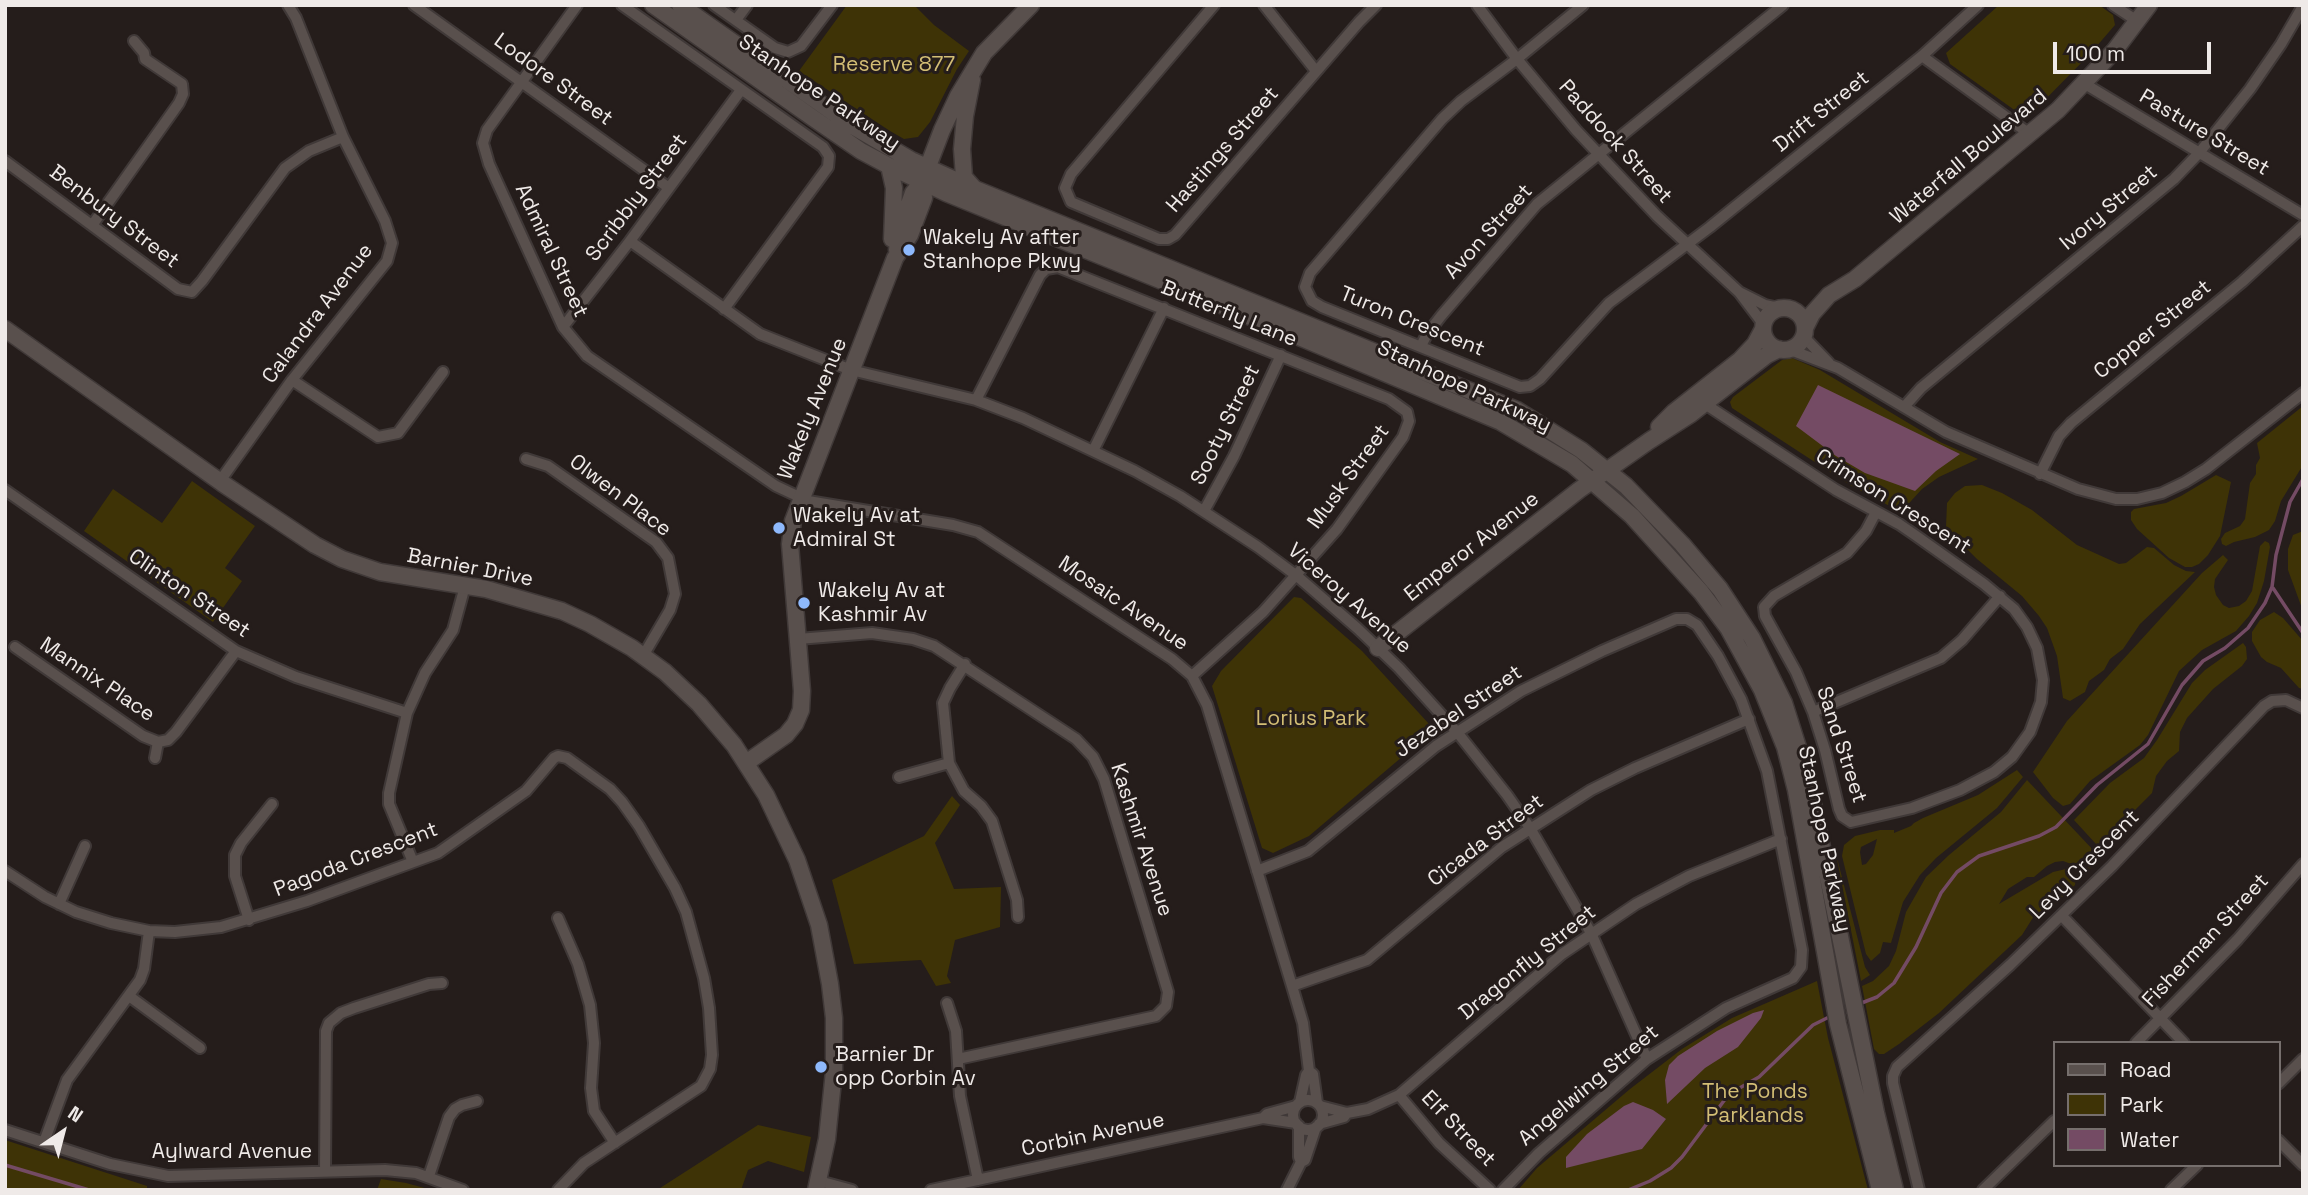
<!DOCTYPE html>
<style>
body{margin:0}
#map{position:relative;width:2308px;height:1195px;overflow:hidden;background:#251d1b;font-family:"Space Grotesk",sans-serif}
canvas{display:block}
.frame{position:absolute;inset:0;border:7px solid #efeae8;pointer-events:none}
.legend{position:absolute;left:2053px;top:1041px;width:228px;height:126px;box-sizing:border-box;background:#251d1b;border:2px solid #766f6d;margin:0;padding:9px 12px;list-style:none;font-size:21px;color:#efeae8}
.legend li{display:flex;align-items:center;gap:14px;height:35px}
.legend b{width:35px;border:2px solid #766f6d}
.north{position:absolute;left:28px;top:1097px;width:70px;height:70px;-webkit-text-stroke:5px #251d1b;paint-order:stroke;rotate:35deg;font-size:19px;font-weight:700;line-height:28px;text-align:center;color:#efeae8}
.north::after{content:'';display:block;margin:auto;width:24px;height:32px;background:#efeae8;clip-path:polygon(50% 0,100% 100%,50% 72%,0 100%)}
.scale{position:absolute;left:2053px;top:42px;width:158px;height:32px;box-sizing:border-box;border:4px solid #efeae8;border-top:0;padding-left:9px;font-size:21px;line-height:24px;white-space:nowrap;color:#efeae8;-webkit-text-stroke:5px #251d1b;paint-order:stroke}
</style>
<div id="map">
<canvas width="2308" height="1195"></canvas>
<div class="frame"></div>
<ul class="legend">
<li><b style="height:9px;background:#59504d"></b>Road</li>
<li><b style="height:19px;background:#3e3306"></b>Park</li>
<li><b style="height:19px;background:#744b64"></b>Water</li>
</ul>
<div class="north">N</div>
<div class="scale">100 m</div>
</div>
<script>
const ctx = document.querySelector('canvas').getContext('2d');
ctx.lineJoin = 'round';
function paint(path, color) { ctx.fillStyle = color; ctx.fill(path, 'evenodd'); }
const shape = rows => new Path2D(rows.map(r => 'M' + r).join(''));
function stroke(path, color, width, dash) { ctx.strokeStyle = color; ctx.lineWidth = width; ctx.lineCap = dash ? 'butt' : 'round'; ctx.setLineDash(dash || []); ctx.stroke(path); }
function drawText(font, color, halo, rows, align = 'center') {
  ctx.font = font + ' "Space Grotesk",sans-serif'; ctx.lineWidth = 6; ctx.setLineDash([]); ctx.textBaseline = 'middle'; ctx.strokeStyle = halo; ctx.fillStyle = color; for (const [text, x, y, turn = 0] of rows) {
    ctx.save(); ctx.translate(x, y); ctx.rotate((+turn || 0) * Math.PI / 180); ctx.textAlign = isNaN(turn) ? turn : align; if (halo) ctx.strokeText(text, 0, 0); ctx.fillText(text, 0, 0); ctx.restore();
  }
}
const green = shape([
 [847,5,914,5,934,25,969,51,957,69,930,122,918,137,904,139,890,131,799,71],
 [1999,5,2099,5,2113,15,2115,25,2089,55,2032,113,2020,114,1950,64,1946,53],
 [1792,358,1820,370,1940,442,1978,459,1939,477,1922,489,1901,512,1850,485,1732,408,1730,402,1733,397,1782,360],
 [2303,406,2303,465,2281,501,2275,521,2269,530,2255,537,2234,542,2226,546,2222,544,2221,539,2225,533,2240,526,2245,519,2250,483,2256,474,2256,465,2260,458,2257,443],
 [2216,475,2231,482,2220,536,2208,555,2199,564,2192,567,2185,567,2169,558,2137,529,2131,520,2131,512,2134,509,2166,503,2181,496],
 [192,481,255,526,225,568,242,581,213,622,84,531,113,489,162,523],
 [1982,485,2002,493,2032,510,2077,545,2119,564,2126,563,2147,547,2154,548,2174,565,2186,571,2195,572,2140,624,2123,649,2110,659,2104,670,2089,681,2085,692,2070,701,2063,698,2057,656,2047,628,2039,616,2022,596,1977,559,1962,544,1950,537,1946,527,1947,503,1955,493,1965,486],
 [2303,531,2303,611,2288,570,2288,549,2293,535],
 [2265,541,2269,543,2270,547,2264,581,2257,603,2249,616,2236,631,2202,650,2179,671,2148,735,2140,745,2090,781,2070,804,2063,806,2053,798,2033,772,2067,721,2202,573,2223,555,2228,560,2215,579,2214,587,2216,595,2223,605,2229,608,2239,606,2246,601,2252,591,2260,546],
 [1294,597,1301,598,1362,651,1430,725,1429,734,1309,836,1273,853,1262,848,1212,686,1221,671],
 [2274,612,2283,618,2303,641,2303,689,2299,688,2281,668,2267,662,2261,657,2252,641,2252,632,2260,620],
 [2243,643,2246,647,2247,659,2242,666,2213,689,2187,718,2180,732,2179,751,2167,761,2156,776,2152,793,2125,820,2105,844,2100,846,2096,844,2074,820,2110,783,2144,758,2157,740,2192,683,2205,670],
 [2017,770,2023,777,1997,808,1936,858,1920,875,1903,902,1891,943,1883,942,1880,953,1871,961,1866,954,1842,856,1844,845,1855,836,1880,830,1894,830,1894,833,1911,826,1914,823,1923,818,1978,795],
 [1877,839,1873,855,1866,864,1862,865,1860,852,1861,847],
 [2027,780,2096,853,2098,862,2092,868,2085,869,2063,861,2055,862,2047,866,2034,877,2027,877,2008,889,1999,904,2053,872,2066,869,2076,876,2075,885,2042,916,2034,916,2022,935,1939,1013,1899,1044,1884,1054,1879,1054,1874,1049,1862,986,1873,981,1889,966,1896,951,1906,912,1926,877,1949,855,2001,812],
 [952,796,960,805,935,843,954,889,1001,887,1000,927,955,940,947,976,951,983,936,986,921,960,854,964,832,880,924,836],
 [1836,854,1865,967,1870,975,1861,981],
 [1817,981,1828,1038,1868,1190,1518,1190,1537,1168,1630,1089,1682,1049,1732,1018],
 [758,1125,811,1137,804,1172,768,1161,748,1170,741,1190,657,1190],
 [5,1140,147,1186,147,1190,5,1190],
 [381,1179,406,1183,432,1190,377,1190]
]);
const water = shape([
 [1818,385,1960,454,1936,471,1915,491,1865,473,1836,456,1796,426],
 [1764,1010,1761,1018,1738,1047,1705,1068,1667,1104,1665,1080,1669,1065,1678,1056,1717,1031,1753,1013],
 [1633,1102,1653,1110,1666,1119,1642,1149,1566,1168,1566,1157,1587,1134,1624,1106]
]);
const stream = shape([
 [2273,588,2303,633],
 [1859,1004,1877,997,1894,983,1916,947,1941,893,1957,872,1979,856,2039,836,2056,827,2097,785,2148,744,2182,685,2203,661,2225,648,2248,628,2265,603,2272,587,2276,555,2290,502,2303,479],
 [5,1165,89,1190],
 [1628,1190,1650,1181,1671,1168,1682,1157,1729,1094,1759,1077,1813,1025,1833,1015]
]);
const street = shape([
 [414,5,669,188],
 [577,5,487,130,483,143,489,164,563,327,587,356,776,486,808,501,953,525,978,532,1172,659,1192,676,1207,705,1292,986,1303,1023,1309,1071,1313,1074,1317,1103],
 [622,5,823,147,829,156,828,167,724,309],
 [714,5,775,48,788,52,801,46,832,5],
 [1214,5,1071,174,1065,188,1071,202,1159,239,1168,239,1175,235,1359,22,1376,5],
 [1264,5,1316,71],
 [1477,5,1517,59,1576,130,1657,216,1739,292,1764,325],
 [1583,5,1517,59,1461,101,1442,119,1310,273,1305,287,1312,301,1322,307,1520,387,1530,386,1540,379,1609,303,1710,227,1922,56,1978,5],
 [2113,5,2137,21],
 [736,20,747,5],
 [1922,56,2031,135],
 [2085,84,2303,215],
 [5,161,178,289,192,292,202,281,285,168,309,151,343,137],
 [93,224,179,103,183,94,182,84,145,59,144,53,134,41],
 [630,241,760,334,851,370,976,400,1023,418,1135,471,1180,496,1258,547,1297,576,1357,628,1399,668,1457,732,1507,795,1530,828,1591,933,1647,1059],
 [1739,292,1765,305,1779,308],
 [563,327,630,241,741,90],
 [1804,337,1829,363],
 [1421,346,1427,334,1441,316,1537,204,1783,5],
 [1788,349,1838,368,1946,432,2078,489,2116,499,2137,499,2162,493,2185,482,2206,469,2303,393],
 [292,380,378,437,398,433,443,372],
 [976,400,1040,275,1046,269,1058,267,1389,399,1407,412,1409,421,1403,437,1337,529,1263,612,1192,676],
 [1705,404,1836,490,1899,524,1915,535,1984,584,2014,609,2027,627,2037,648,2043,680,2041,702,2030,732,2012,757,1994,772,1960,790,1912,808,1851,822,1842,816,1839,809,1825,750,1813,712,1796,672,1765,616,1764,607,1774,596,1847,553,1866,531,1876,512],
 [1904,407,1921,388,2174,179,2199,153,2250,89,2281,44,2303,6],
 [1093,451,1164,308],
 [526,459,548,466,656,542,668,558,675,594,670,610,643,656],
 [2040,474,2059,436,2071,423,2242,282,2303,226],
 [220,481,292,380,387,261,392,243,385,221,343,137,296,18,288,5],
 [5,490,236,651,296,677,407,713],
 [1204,511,1234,456,1281,355],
 [798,639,872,633,913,639,934,646,1076,739,1093,757,1104,779,1168,992,1166,1006,1156,1016,958,1059],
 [15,647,143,736,158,742,168,740,176,732,236,651],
 [965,664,950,688,943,703,949,763,964,791,981,806,992,821,1017,900,1018,917],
 [1813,712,1941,658,1962,640,2000,596],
 [155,758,158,742],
 [899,777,949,763],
 [413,862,389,804,389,793,407,713,425,673,453,630,465,586],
 [5,871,45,897,76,912,111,923,149,931,175,932,221,927,307,901,438,853,526,791,554,758,558,756,567,758,610,789,622,802,639,826,675,888,686,912,704,978,709,1008,712,1055,710,1069,701,1086,584,1163,558,1190],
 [1257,871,1308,851,1436,746,1521,691,1602,651,1676,619,1687,619,1697,625,1718,656,1741,699,1767,771,1802,950,1801,967,1793,978,1726,1008,1647,1059,1539,1153,1503,1190],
 [59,904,85,846],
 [2062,916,2184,1043],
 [558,918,578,964,590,1005,594,1043,591,1088,594,1111,615,1143],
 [249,920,235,876,235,855,241,843,272,804],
 [1292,986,1367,960,1502,847,1591,790,1635,768,1749,719],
 [129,996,200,1048],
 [947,1003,956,1031,960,1096,978,1180],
 [2136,1043,2238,939,2303,864],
 [2278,1084,2303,1059],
 [1399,1095,1439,1143,1490,1190],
 '1293 1115a15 15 0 1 1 30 0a15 15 0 1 1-30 0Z',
 [1300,1102,1306,1075,1309,1071],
 [1320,1106,1347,1113],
 [1263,1118,1296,1123],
 [1319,1124,1344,1117,1347,1113,1368,1109,1399,1095,1562,954,1636,904,1689,876,1781,839],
 [1299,1126,1299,1157,1301,1162],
 [5,1130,110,1164,168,1176,385,1170,416,1173,463,1190],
 [2278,1140,2303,1165],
 [44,1142,67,1080,140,980,144,969,149,931],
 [325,1171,326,1031,329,1023,341,1013,354,1008,429,984,442,983],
 [429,1176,449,1117,455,1109,462,1105,477,1101],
 [819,1181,852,1190],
 [931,1190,1263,1118,1267,1114,1296,1106],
 [1287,1190,1301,1162,1305,1160,1316,1127],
 [1919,1190,1893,1083,1893,1076,1897,1067,2010,965,2112,866,2264,706,2272,701,2286,700,2303,708],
 [1983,1190,2054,1121],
 [2171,1190,2197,1165]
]);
const secondary = shape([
 [653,5,813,118,861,151,889,166,946,193,1273,326,1501,422,1572,464,1632,516,1701,592,1728,628,1762,690,1785,747,1796,790,1838,1024,1880,1190],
 [680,5,851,125,911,160,975,189,1517,410,1581,450,1626,486,1682,544,1720,589,1752,638,1784,703,1808,779,1876,1113,1895,1190],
 [972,80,965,116,962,149,964,177,973,187],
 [889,166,894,188,892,239],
 [897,250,900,229,913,193,922,182,942,130,958,96,984,53,1031,5],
 '1763 329a21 21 0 1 1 42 0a21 21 0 1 1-42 0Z',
 [1805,328,1812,314,1829,295,1855,279,2058,110,2115,50,2149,5],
 [5,329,222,483,315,545,342,559,380,572,486,589,562,611,590,624,632,648,665,672,699,704,734,745,766,795,797,860,819,925,830,984,834,1018,834,1071,827,1139,816,1190],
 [1659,427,1674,412,1740,360,1755,344,1763,329],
 [1378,648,1579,490,1649,441,1691,414,1767,355,1779,349],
 [746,763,786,735,795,724,801,710,802,691,790,544,793,521,895,258,910,235,924,198,922,182]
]);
const markers = [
 [909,250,7,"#8eb9fc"],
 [779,528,7,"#8eb9fc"],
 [804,603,7,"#8eb9fc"],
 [821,1067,7,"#8eb9fc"]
];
const parkNames = [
 ["Reserve 877",894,65],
 ["Lorius Park",1311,719],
 ["The Ponds",1755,1092],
 ["Parklands",1755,1116]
];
const streetNames = [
 ["Lodore Street",553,80,36],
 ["Stanhope Parkway",819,93,34],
 ["Drift Street",1822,112,-39],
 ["Pasture Street",2204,133,31],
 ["Paddock Street",1615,142,48],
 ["Hastings Street",1223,150,-49],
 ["Waterfall Boulevard",1969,157,-40],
 ["Scribbly Street",637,198,-53],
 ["Ivory Street",2109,208,-40],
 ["Benbury Street",114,217,37],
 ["Avon Street",1489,232,-48],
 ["Admiral Street",551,251,65],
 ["Calandra Avenue",318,314,-53],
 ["Butterfly Lane",1229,314,22],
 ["Turon Crescent",1412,322,22],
 ["Copper Street",2153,330,-39],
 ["Stanhope Parkway",1464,387,25],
 ["Wakely Avenue",813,409,-68],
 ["Sooty Street",1226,425,-64],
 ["Musk Street",1349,477,-54],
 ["Olwen Place",620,496,37],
 ["Crimson Crescent",1893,502,32],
 ["Emperor Avenue",1472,547,-38],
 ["Barnier Drive",470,568,11],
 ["Clinton Street",189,594,34],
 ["Viceroy Avenue",1349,599,41],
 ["Mosaic Avenue",1123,604,34],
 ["Mannix Place",97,680,34],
 ["Jezebel Street",1459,712,-34],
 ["Sand Street",1841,745,72],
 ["Stanhope Parkway",1824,839,78],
 ["Kashmir Avenue",1141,840,72],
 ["Cicada Street",1486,841,-37],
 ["Pagoda Crescent",356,860,-21],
 ["Levy Crescent",2085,865,-45],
 ["Fisherman Street",2206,941,-47],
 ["Dragonfly Street",1528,963,-39],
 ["Angelwing Street",1589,1086,-40],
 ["Elf Street",1458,1129,46],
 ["Corbin Avenue",1093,1135,-12],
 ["Aylward Avenue",232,1152]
];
const poiNames = [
 ["Wakely Av after",923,238],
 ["Stanhope Pkwy",923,262],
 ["Wakely Av at",793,516],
 ["Admiral St",793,540],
 ["Wakely Av at",818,591],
 ["Kashmir Av",818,615],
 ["Barnier Dr",835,1055],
 ["opp Corbin Av",835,1079]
];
paint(green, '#3e3306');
paint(water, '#744b64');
stroke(stream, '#744b64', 3.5);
stroke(street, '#403938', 14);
stroke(secondary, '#403938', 19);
stroke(street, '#59504d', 10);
stroke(secondary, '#59504d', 16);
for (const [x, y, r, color] of markers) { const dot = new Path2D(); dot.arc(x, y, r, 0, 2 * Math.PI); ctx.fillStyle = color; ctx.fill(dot); stroke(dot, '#251d1b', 2.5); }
drawText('21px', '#d3be75', '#251d1b', parkNames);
drawText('21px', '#efeae8', '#251d1b', streetNames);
drawText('21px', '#efeae8', '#251d1b', poiNames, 'left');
</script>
